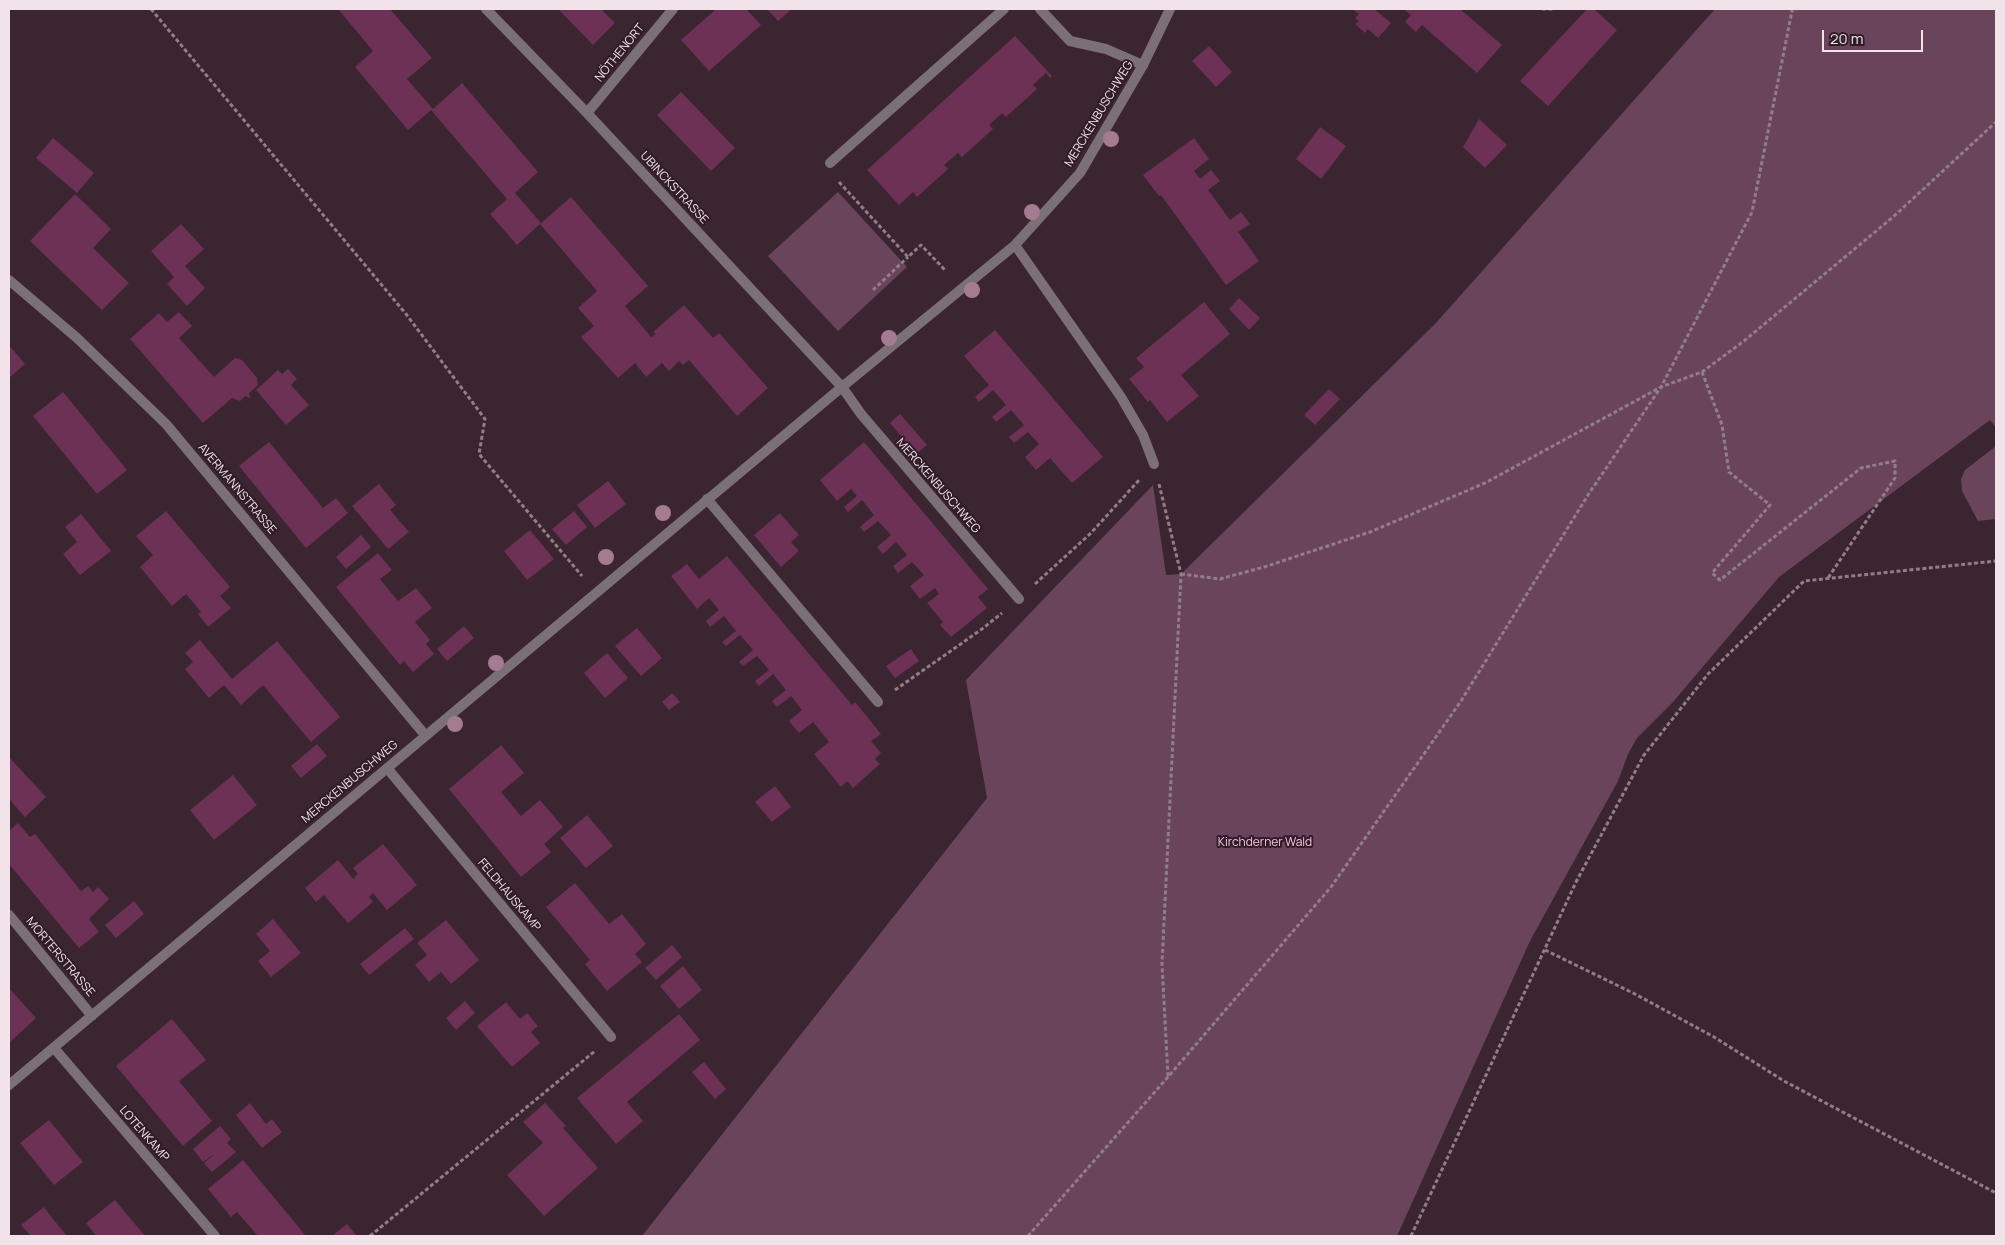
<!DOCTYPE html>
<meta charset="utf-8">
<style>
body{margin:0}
#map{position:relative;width:2005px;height:1245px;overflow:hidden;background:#3b2531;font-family:Manrope,sans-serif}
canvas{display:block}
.frame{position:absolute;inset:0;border:10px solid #f2e3eb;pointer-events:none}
.scale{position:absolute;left:1822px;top:30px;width:101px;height:22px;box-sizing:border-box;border:2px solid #f2e3eb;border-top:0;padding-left:6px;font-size:15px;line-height:18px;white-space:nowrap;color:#f2e3eb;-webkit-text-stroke:4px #301c28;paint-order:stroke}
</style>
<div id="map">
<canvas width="2005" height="1245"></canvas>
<div class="frame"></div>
<div class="scale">20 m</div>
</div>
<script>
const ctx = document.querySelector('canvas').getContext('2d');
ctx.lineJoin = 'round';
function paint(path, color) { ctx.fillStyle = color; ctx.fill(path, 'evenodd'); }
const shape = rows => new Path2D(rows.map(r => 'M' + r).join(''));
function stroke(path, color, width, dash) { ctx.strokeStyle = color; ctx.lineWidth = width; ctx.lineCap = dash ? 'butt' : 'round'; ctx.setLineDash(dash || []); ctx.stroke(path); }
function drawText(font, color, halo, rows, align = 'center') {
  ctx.font = font + ' Manrope,sans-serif'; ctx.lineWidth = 4; ctx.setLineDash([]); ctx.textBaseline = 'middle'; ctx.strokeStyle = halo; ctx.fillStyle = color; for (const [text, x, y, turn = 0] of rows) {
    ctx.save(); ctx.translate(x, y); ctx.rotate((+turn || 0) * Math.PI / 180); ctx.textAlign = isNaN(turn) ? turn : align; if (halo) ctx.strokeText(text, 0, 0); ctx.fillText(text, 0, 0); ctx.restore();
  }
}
const green = shape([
 [1715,9,1996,9,1996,428,1990,420,1779,577,1673,702,1637,738,1628,754,1618,781,1530,941,1397,1236,642,1236,987,798,966,680,1153,485,1166,575,1181,574,1436,323],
 [838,192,907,267,838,331,768,256],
 [1996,446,1996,519,1978,521,1962,491,1961,479,1965,470]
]);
const building = shape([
 [338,9,390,9,432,58,407,79,433,109,462,83,538,172,515,193,541,223,571,197,648,286,625,306,651,337,656,334,653,332,684,305,713,338,719,333,768,388,737,416,689,360,683,365,679,361,669,371,662,363,646,377,635,363,618,378,581,337,594,326,578,308,597,291,540,224,517,245,490,214,507,199,431,110,408,130,355,67,373,51],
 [558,9,601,9,615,23,593,45],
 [716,9,746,9,761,25,709,71,681,40],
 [767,9,792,9,778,21],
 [1352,9,1374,9,1391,23,1378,38,1368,29,1365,33,1355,24,1359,21,1355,18,1359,14],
 [1404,9,1460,9,1502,45,1477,73,1422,25,1416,32,1405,22,1411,15],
 [1587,9,1594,9,1617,30,1548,106,1520,81],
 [1015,36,1052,76,1050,78,1046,73,1033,85,1037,89,1006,117,1002,113,989,125,993,129,962,157,958,153,944,165,948,169,917,197,913,192,899,205,867,170],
 [1209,46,1232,72,1216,87,1192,61],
 [681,92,735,148,711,171,657,115],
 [1479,119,1507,145,1485,168,1463,147],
 [1320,127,1346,146,1321,179,1296,159],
 [53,138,94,173,77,193,36,158],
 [1194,138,1209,159,1194,171,1200,179,1211,170,1220,181,1208,190,1230,220,1241,212,1250,224,1238,232,1259,261,1226,285,1161,195,1159,196,1143,175],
 [75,194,111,229,93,248,129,283,102,310,30,241],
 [181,224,204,249,185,266,205,288,187,306,167,284,174,277,151,251],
 [1239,298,1260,318,1249,330,1229,309],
 [1204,302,1230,334,1181,375,1199,396,1167,422,1150,400,1148,402,1129,379,1144,367,1136,358],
 [179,312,192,326,179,338,214,377,235,358,242,360,257,378,258,385,249,393,250,398,245,396,240,401,232,398,203,423,130,339,159,313,167,322],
 [995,330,1103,457,1072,483,1050,458,1036,470,1030,463,1025,457,1039,444,1028,432,1014,443,1009,437,1024,425,1011,410,996,422,992,417,1006,405,993,390,979,402,975,397,989,385,964,356],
 [9,345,25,364,9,378],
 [288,369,297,379,291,385,309,405,286,425,256,390,278,370,282,374],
 [1329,389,1340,399,1315,425,1304,415],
 [63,392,127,470,97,494,33,416],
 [900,414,927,445,916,454,890,423],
 [269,442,323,508,336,498,348,513,306,548,239,466],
 [864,442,988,589,978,597,987,608,951,637,940,625,943,622,927,603,939,594,935,588,920,599,910,586,924,575,912,562,898,573,893,566,907,555,896,542,883,554,877,547,891,535,878,521,864,532,860,527,874,515,862,500,848,512,844,507,857,496,851,489,837,501,820,480],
 [608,481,626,504,595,528,577,505],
 [379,484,396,505,390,510,409,532,388,549,352,506],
 [166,511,230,587,220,596,231,608,208,627,198,614,201,612,186,594,172,606,140,567,153,555,136,536],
 [574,511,587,527,566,545,552,529],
 [780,513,799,535,791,542,799,551,781,567,754,535],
 [81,514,111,551,80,575,63,554,77,542,65,527],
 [530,530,554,559,527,580,504,551],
 [361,535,371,547,346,569,336,557],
 [378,553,392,570,380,579,398,601,416,588,432,608,415,622,430,640,426,644,434,654,413,672,404,661,400,665,336,587],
 [727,556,852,705,855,702,881,734,871,741,881,753,875,759,880,764,853,788,847,781,841,787,814,754,829,742,813,722,799,733,789,721,802,710,791,696,777,707,772,701,786,690,773,674,759,686,755,681,769,670,757,656,743,666,739,662,753,650,740,635,726,646,722,642,736,631,724,616,710,627,706,621,719,610,709,598,697,609,671,576,687,564,699,579],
 [464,626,474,638,447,661,437,649],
 [637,628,662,658,641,676,615,646],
 [200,640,232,679,277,641,340,717,311,742,263,685,241,705,224,685,209,698,185,669,193,662,185,653],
 [911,649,919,661,895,678,886,666],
 [607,653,628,678,605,698,584,673],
 [672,693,680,702,669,710,662,702],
 [317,744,327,756,301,778,291,766],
 [501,745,524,773,501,792,521,816,540,800,563,827,544,844,551,852,521,877,449,789],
 [9,757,46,797,25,817,9,799],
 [233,775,257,805,214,840,190,810],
 [775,786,791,807,772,822,755,802],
 [587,815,613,846,586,868,560,838],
 [18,823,30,837,35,834,81,891,88,886,93,892,98,887,109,899,89,919,99,932,79,948,9,864,9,831],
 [383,844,417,885,387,910,373,893,369,897,373,902,348,923,324,895,316,902,305,888,338,860,353,879,358,874,353,868],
 [575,883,609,924,622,914,646,944,635,954,642,962,607,991,585,964,590,960,546,907],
 [134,901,144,914,116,938,105,925],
 [273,919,301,953,271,977,258,961,270,951,256,934],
 [446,920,479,960,451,984,441,972,429,982,415,965,427,955,417,943],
 [405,928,414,939,369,975,360,964],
 [672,945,682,957,656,980,645,968],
 [683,966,702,990,679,1009,660,986],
 [9,988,36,1018,9,1043],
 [465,1001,475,1013,456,1030,446,1018],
 [506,1002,520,1019,527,1013,538,1026,531,1032,540,1043,512,1067,477,1026],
 [679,1014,700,1040,627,1102,643,1121,616,1144,577,1098],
 [172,1019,206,1060,179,1081,212,1121,183,1146,116,1066],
 [704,1062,726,1089,715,1099,692,1072],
 [250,1103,266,1124,272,1119,282,1132,262,1148,236,1115],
 [545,1103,566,1126,563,1128,598,1168,544,1216,507,1175,543,1143,523,1122],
 [49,1120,83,1162,54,1185,20,1143],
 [220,1126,231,1139,227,1143,236,1152,212,1172,204,1163,216,1153,203,1162,193,1149],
 [243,1160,277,1201,306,1236,258,1236,237,1212,231,1217,208,1189],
 [115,1200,145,1236,96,1236,86,1223],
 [44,1207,53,1219,67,1236,31,1236,21,1225],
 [347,1224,356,1235,332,1236]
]);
const path = shape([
 [151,9,406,314,485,419,479,454,582,576],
 [1542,9,1555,9],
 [1791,9,1792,11,1797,9],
 [839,182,908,257,921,245,945,270],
 [873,290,908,257],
 [1702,372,1722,425,1729,472,1770,505,1712,573,1720,580,1861,468,1895,461,1895,478,1828,578],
 [1159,484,1181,574,1162,964,1168,1077],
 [1181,574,1220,579,1264,567,1370,532,1485,483,1661,387,1752,212,1792,11],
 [1035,584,1091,533,1140,479],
 [895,690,982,629,1002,613],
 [1545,950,1635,994,1714,1037,1784,1081,1996,1193],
 [370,1236,595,1051],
 [1028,1236,1168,1077,1331,887,1461,701,1588,495,1661,387,1702,372,1744,341,1893,217,1996,122],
 [1411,1236,1576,882,1644,755,1708,674,1804,581,1996,561]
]);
const lane = shape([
 [1040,9,1070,41,1106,49,1143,65],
 [830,163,1004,9]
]);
const street = shape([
 [486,9,587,113,842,387,861,414,1019,599],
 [587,113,673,9],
 [1015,245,1121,397,1143,435,1154,464],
 [9,280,77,338,166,424,425,735],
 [707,499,878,702],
 [387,768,611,1037],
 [9,915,92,1016],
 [54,1048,215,1236],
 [9,1085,842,387,1015,245,1080,173,1143,65,1170,9]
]);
const trees = [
 [1111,139],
 [1032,212],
 [972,290],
 [889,338],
 [663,513],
 [606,557],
 [496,663],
 [455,724]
];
const streetNames = [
 ["NÖTHENORT",620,53,-51],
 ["MERCKENBUSCHWEG",1099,114,-59],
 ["UBINCKSTRASSE",674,188,47],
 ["MERCKENBUSCHWEG",938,486,49],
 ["AVERMANNSTRASSE",237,489,50],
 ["MERCKENBUSCHWEG",350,782,-40],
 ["FELDHAUSKAMP",509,895,50],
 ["MORTERSTRASSE",60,957,50],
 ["LOTENKAMP",144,1134,49]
];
const parkNames = [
 ["Kirchderner Wald",1265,843]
];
paint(green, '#6a445a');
paint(building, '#6c3155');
stroke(path, '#917e88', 3, [4, 2.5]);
stroke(lane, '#7c7077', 10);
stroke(street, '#7c7077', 10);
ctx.fillStyle = '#a57b92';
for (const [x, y] of trees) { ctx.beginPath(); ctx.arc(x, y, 8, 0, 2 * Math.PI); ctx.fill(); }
drawText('12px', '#f2e3eb', '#301c28', streetNames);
drawText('12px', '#fbc2e1', '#301c28', parkNames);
</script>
